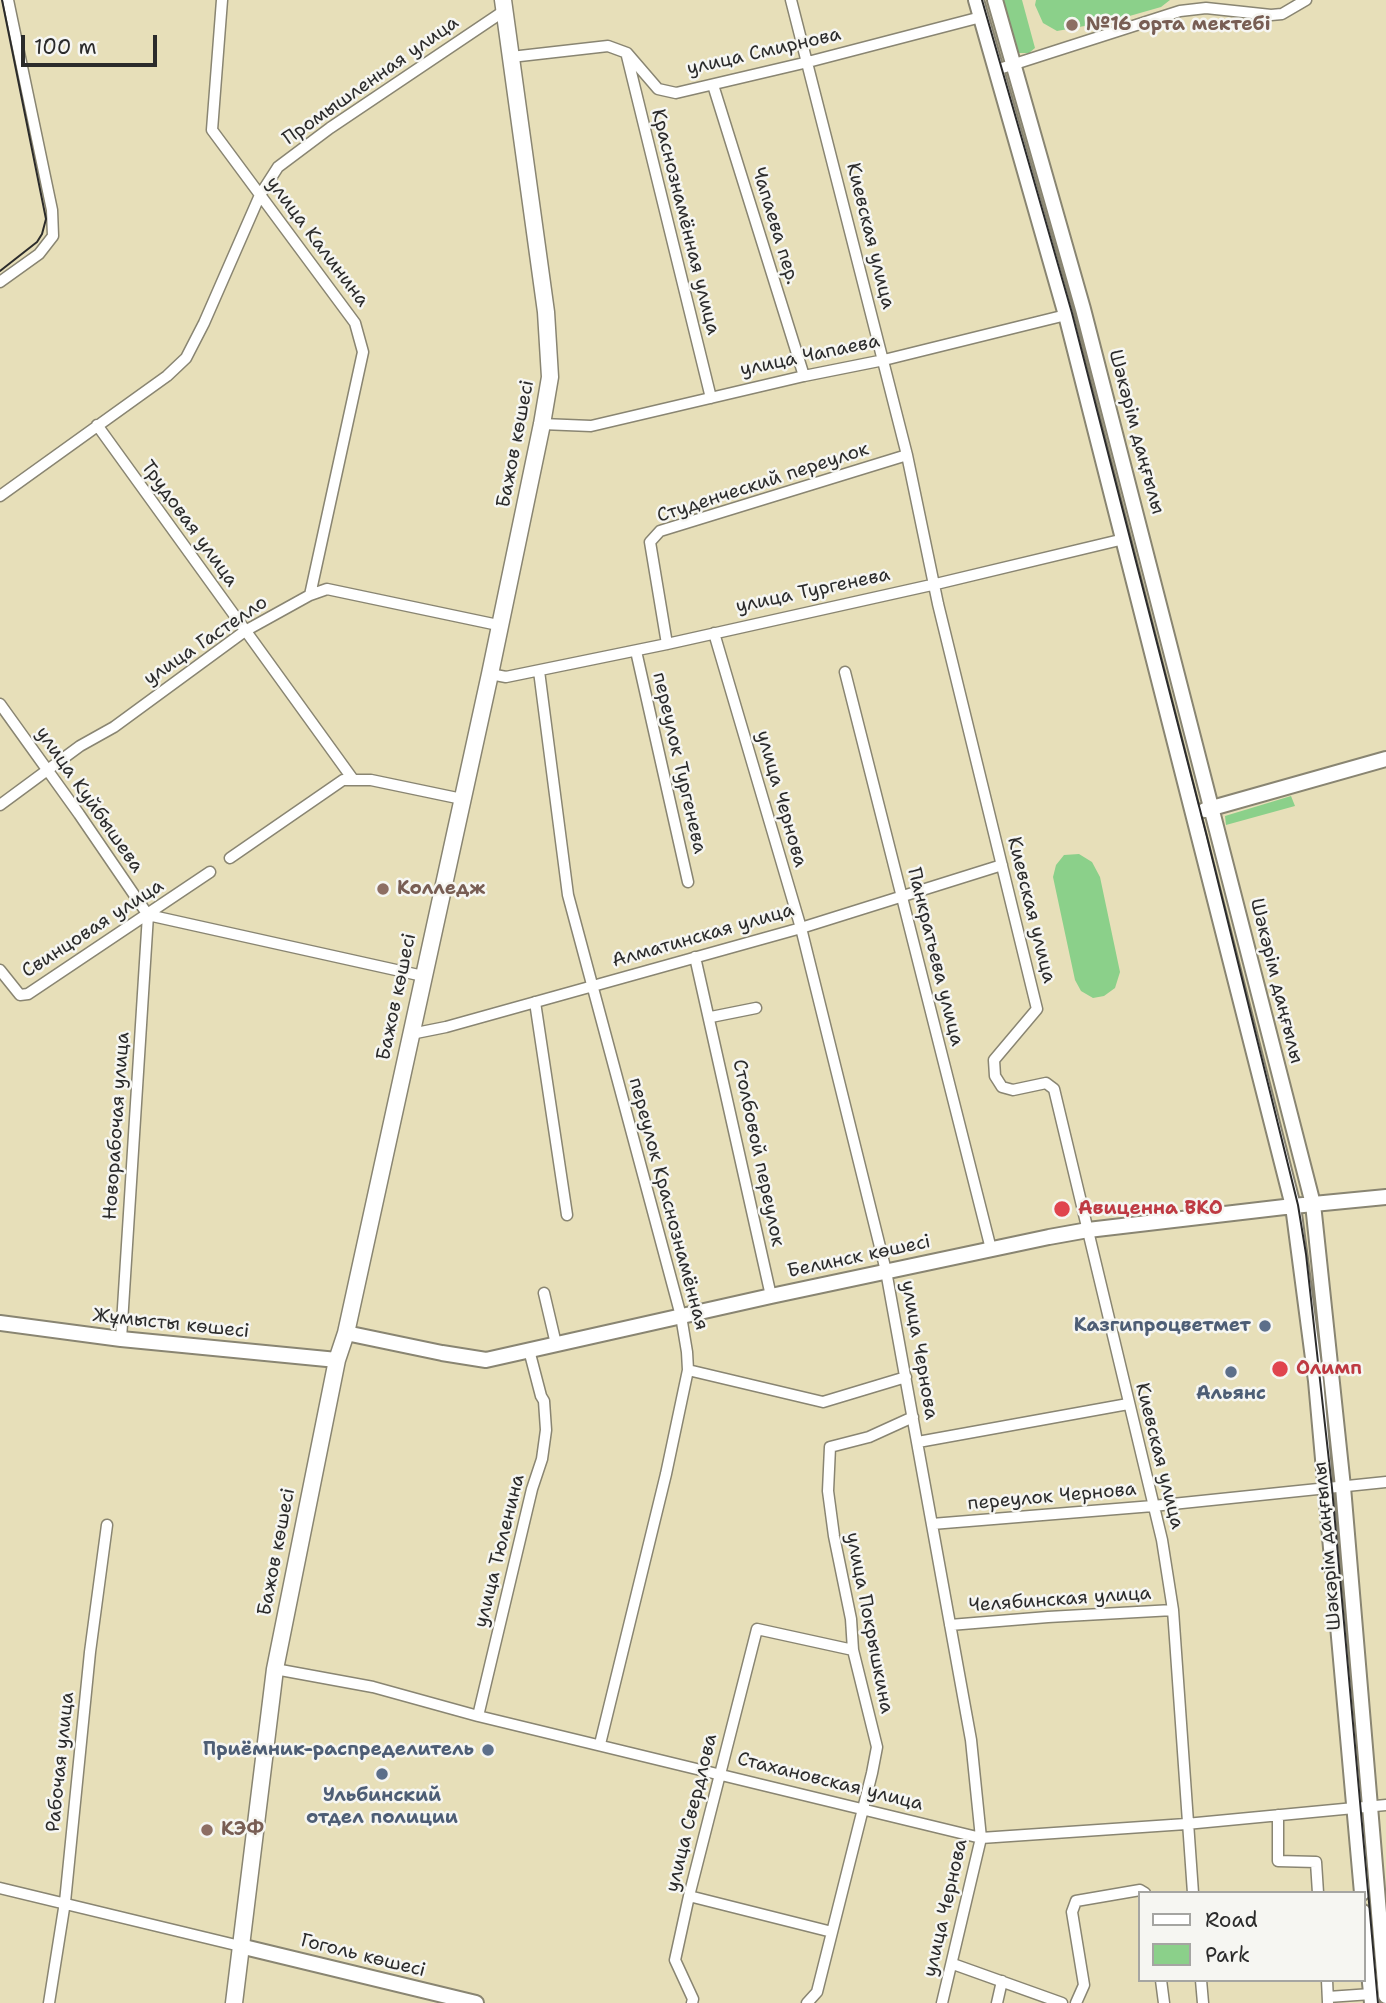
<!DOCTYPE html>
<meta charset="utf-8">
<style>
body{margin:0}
#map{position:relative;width:1386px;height:2003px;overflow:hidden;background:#e7dfb9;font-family:"Shantell Sans",sans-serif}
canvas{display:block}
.legend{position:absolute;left:1138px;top:1891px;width:228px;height:91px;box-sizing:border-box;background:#f6f6f2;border:2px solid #a5a5a2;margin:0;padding:9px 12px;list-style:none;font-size:21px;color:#2b2b2b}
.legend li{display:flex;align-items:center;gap:14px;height:35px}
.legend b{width:35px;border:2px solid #a5a5a2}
.scale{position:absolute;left:21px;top:35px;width:136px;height:32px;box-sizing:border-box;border:4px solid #2b2b2b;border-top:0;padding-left:9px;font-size:21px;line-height:24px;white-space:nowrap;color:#2b2b2b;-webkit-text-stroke:5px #f6f6f2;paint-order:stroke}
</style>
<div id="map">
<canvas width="1386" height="2003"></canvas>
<ul class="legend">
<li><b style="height:9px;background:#fff"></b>Road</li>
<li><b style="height:19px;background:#8bd08a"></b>Park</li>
</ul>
<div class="scale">100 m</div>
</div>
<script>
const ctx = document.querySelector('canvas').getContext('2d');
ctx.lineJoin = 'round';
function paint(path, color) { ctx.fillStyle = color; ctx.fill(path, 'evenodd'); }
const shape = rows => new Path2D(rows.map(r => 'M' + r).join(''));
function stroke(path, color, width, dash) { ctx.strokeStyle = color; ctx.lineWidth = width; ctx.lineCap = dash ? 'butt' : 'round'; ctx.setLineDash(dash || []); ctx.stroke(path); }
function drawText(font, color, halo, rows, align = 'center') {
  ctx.font = font + ' "Shantell Sans",sans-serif'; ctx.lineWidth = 5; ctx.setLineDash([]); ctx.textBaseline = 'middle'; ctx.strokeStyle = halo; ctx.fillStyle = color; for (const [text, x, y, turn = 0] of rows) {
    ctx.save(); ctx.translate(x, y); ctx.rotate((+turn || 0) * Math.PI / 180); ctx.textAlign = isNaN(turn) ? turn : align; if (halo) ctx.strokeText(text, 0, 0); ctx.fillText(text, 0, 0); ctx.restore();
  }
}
const green = shape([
 [1003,0,1022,0,1035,48,1029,53,1018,53],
 [1036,0,1170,0,1161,7,1112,21,1057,31,1043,23,1035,5],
 [1291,796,1295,806,1226,825,1225,816],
 [1079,854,1092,862,1100,877,1120,972,1115,988,1104,996,1093,998,1081,991,1075,980,1053,877,1056,865,1064,855]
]);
const street = shape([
 [222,0,212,130,355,323,363,352,310,595],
 [791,0,907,455,938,604,1037,1009,994,1060,995,1076,1002,1087,1013,1090,1046,1083,1054,1089,1162,1540,1173,1610,1193,1893],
 [627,56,711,398],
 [511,57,608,46,627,53,658,89,676,93,808,62,981,17],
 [996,70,1180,11,1206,8,1271,15,1282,14,1306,0],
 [713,85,804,376],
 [0,282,39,254,53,236,52,210,8,0],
 [542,424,591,426,804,376,884,360,1066,315],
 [97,425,352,778],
 [0,496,167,376,186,358,204,323,260,195,278,167,330,128,504,11],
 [714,633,801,928,886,1271,971,1740,981,1838,942,2003],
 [667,644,650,542,660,531,907,455],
 [636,651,688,882],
 [539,671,568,895,681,1316,687,1352,688,1370,666,1474,600,1744],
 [845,672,991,1249],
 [490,674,506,677,667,644,936,584,1124,539],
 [0,704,79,814,148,915],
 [0,805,80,746,114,727,245,631,310,595,327,589,498,625],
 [230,858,343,780,371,780,462,799],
 [148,915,423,976],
 [695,957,771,1296],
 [0,970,20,995,28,994,210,872],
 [535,1002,567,1215],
 [711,1017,756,1008],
 [411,1034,446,1027,801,928,1002,865],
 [544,1293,556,1344],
 [121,1339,148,915],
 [688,1370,823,1402,906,1377],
 [918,1442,1128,1404],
 [932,1524,1153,1506,1386,1482],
 [950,1625,1048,1617,1173,1610],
 [275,1669,373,1687,478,1716,981,1838,1186,1824,1386,1805],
 [478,1716,532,1489,542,1459,546,1430,544,1401,541,1396,529,1350],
 [1278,1815,1278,1861,1316,1862,1318,1893],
 [0,1888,240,1946],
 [689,1896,832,1932],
 [953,1964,1062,2003],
 [1161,1980,1164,2003],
 [1201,1980,1203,2003],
 [1327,1980,1328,2002],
 [1328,1997,1371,1994],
 [49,2003,65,1902,90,1652,107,1525],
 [692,2003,693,1999,675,1960,689,1896,757,1629,853,1650],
 [807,2003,817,1992,872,1773,877,1747,853,1650,851,1619,834,1536,828,1491,830,1447,869,1437,913,1417],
 [997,2003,1002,1981],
 [1076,2003,1084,1985,1072,1912,1076,1901,1140,1890,1145,1893]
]);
const secondary = shape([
 [976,0,1066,315,1293,1206,1316,1381,1362,1893],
 [995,0,1083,309,1313,1204,1343,1487,1386,1996],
 [1205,810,1386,759],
 [0,1323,121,1339,337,1360],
 [346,1333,442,1353,486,1360,771,1296,1049,1237,1088,1230,1293,1206,1386,1197],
 [1363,1912,1372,2003],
 [240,1946,476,2003]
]);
const primary = shape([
 [234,2003,275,1669,337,1360,346,1333,490,674,542,424,550,377,546,312,503,0]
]);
const tram = shape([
 [982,0,1072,313,1207,837,1298,1205,1306,1254,1332,1488,1378,2003],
 [0,271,37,242,42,234,46,219,2,0]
]);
const markers = [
 [1072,25,7,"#8d6e63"],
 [383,889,7,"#8d6e63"],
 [1062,1209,9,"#e0444e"],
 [1265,1326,7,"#5c6f8a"],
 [1280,1369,9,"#e0444e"],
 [1231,1372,7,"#5c6f8a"],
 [488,1750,7,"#5c6f8a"],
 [382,1774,7,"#5c6f8a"],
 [207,1830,7,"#8d6e63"]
];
const educationNames = [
 ["№16 орта мектебі",1086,25],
 ["Колледж",397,889],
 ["КЭФ",221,1830]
];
const streetNames = [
 ["улица Смирнова",764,52,-13],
 ["Промышленная улица",371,81,-35],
 ["Краснознамённая улица",685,222,76],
 ["Чапаева пер.",775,226,73],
 ["Киевская улица",870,236,76],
 ["улица Калинина",317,242,53],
 ["улица Чапаева",810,356,-12],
 ["Шәкәрім даңғылы",1136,432,75],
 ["Бажов көшесі",516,444,-79],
 ["Студенческий переулок",763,483,-18],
 ["Трудовая улица",189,524,54],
 ["улица Тургенева",813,591,-12],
 ["улица Гастелло",206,641,-34],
 ["переулок Тургенева",679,763,77],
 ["улица Чернова",781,799,74],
 ["улица Куйбышева",89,800,55],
 ["Киевская улица",1031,910,76],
 ["Свинцовая улица",93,929,-33],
 ["Алматинская улица",703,936,-16],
 ["Панкратьева улица",935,957,76],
 ["Шәкәрім даңғылы",1276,981,76],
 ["Бажов көшесі",397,997,-78],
 ["Новорабочая улица",117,1126,-86],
 ["Столбовой переулок",758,1153,78],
 ["переулок Краснознамённая",668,1204,75],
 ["Белинск көшесі",859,1257,-12],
 ["Жұмысты көшесі",171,1324,6],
 ["улица Чернова",919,1350,80],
 ["Киевская улица",1159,1456,76],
 ["переулок Чернова",1052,1497,-5],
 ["Шәкәрім даңғылы",1328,1546,-95],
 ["улица Тюленина",500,1551,-76],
 ["Бажов көшесі",277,1552,-79],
 ["Челябинская улица",1060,1600,-4],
 ["улица Покрышкина",869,1623,79],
 ["Рабочая улица",61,1762,-84],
 ["Стахановская улица",830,1782,14],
 ["улица Свердлова",692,1813,-76],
 ["улица Чернова",946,1908,-77],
 ["Гоголь көшесі",363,1956,14]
];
const healthNames = [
 ["Авиценна ВКО",1078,1209],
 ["Олимп",1296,1369]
];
const serviceNames = [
 ["Казгипроцветмет",1251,1326],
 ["Альянс",1231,1394,"center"],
 ["Приёмник-распределитель",474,1750],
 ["Ульбинский",382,1796,"center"],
 ["отдел полиции",382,1818,"center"]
];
paint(green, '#8bd08a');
stroke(street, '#898572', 13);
stroke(secondary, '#898572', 18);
stroke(primary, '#898572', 19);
stroke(street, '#fff', 10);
stroke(secondary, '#fff', 14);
stroke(primary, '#fff', 16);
stroke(tram, '#2b2b2b', 2);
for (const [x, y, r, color] of markers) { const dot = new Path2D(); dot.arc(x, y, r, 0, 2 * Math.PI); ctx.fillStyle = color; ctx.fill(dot); stroke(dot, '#f6f6f2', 2.5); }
drawText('bold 19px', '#785e54', '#f6f6f2', educationNames, 'left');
drawText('19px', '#2b2b2b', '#f6f6f2', streetNames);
drawText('bold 19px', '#be3a42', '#f6f6f2', healthNames, 'left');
drawText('bold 19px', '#4e5e75', '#f6f6f2', serviceNames, 'right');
</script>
